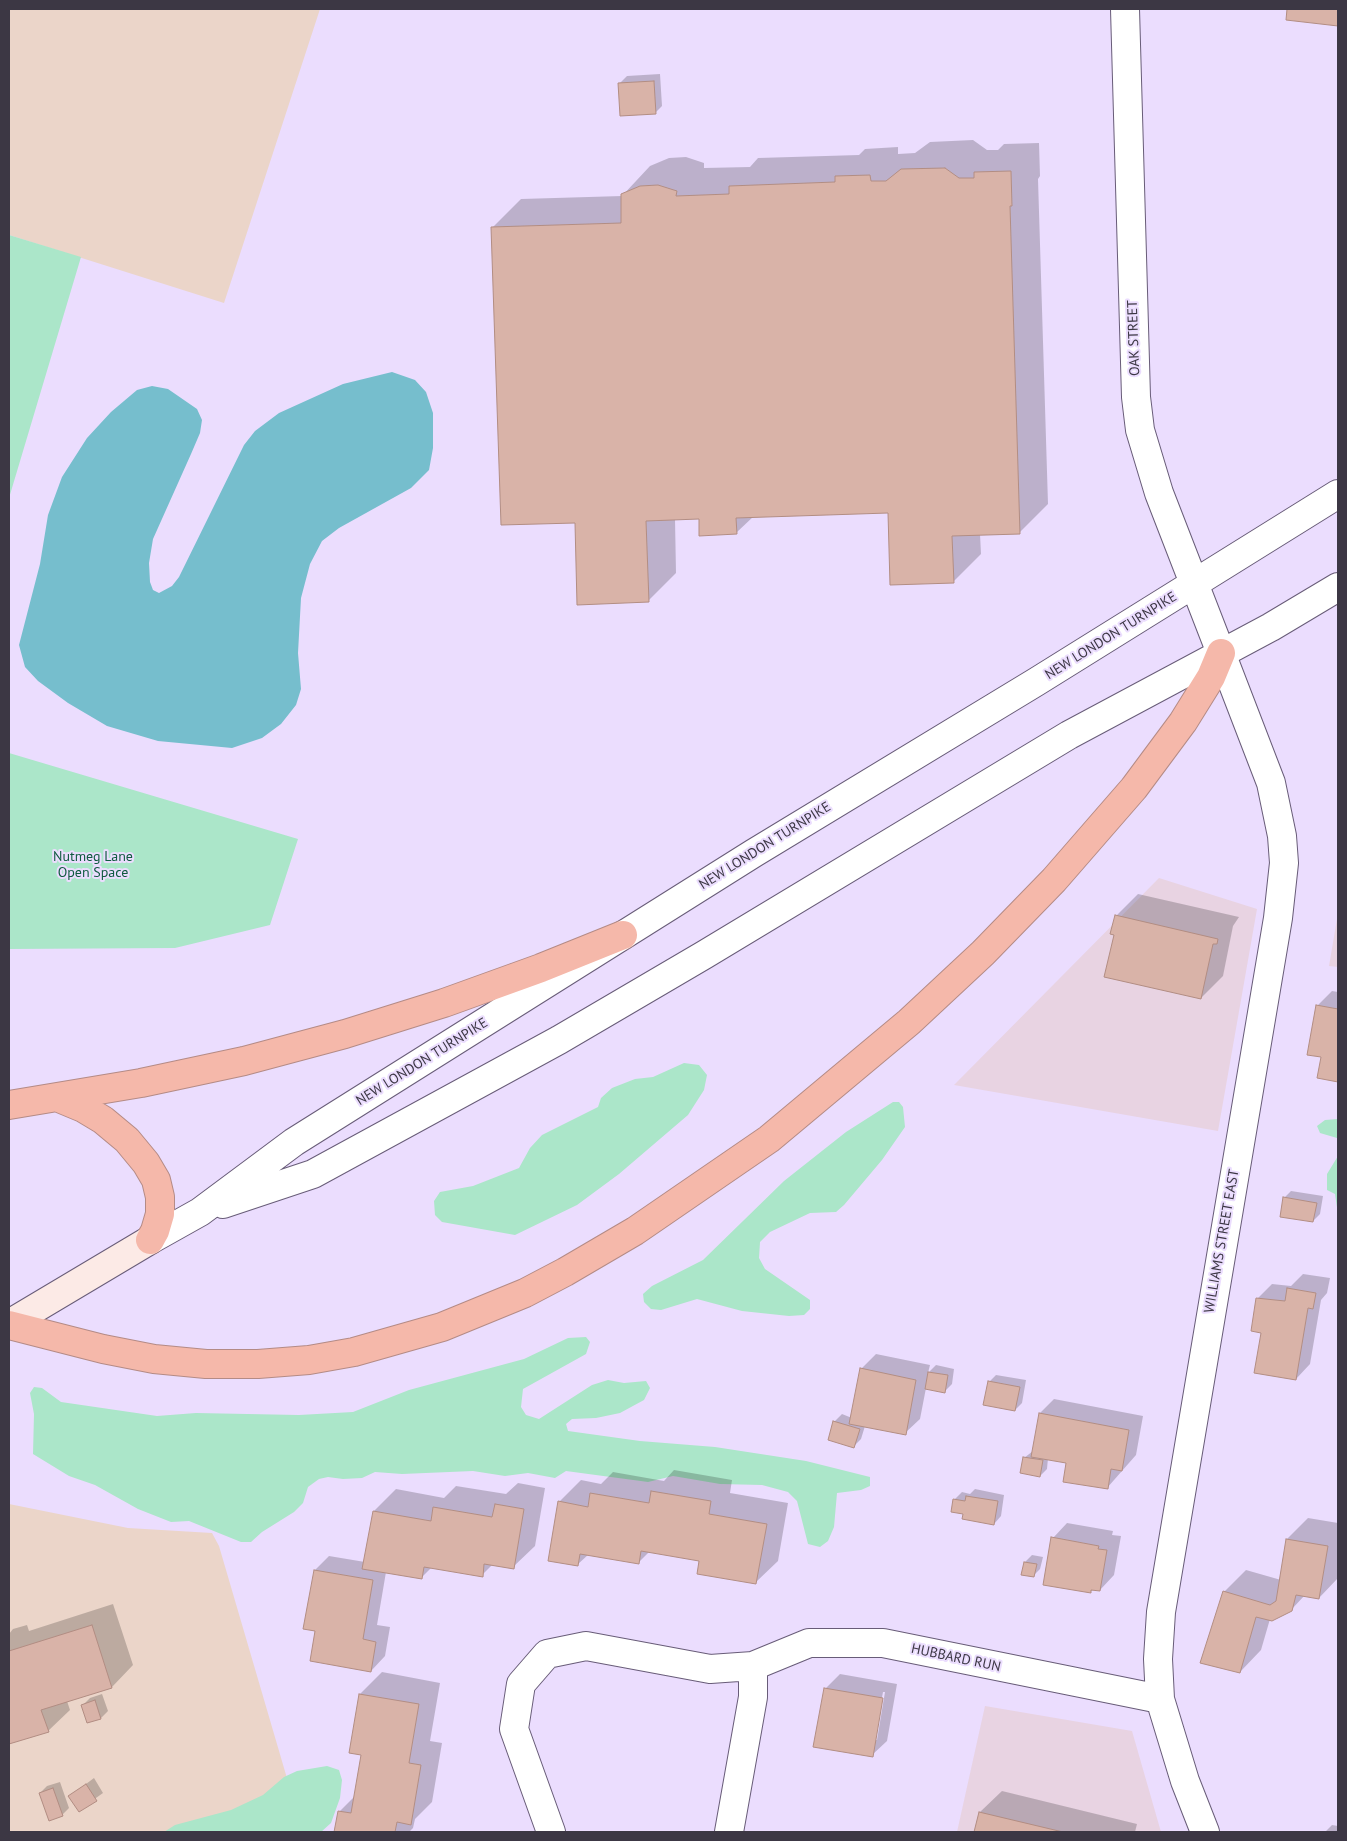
<!DOCTYPE html>
<style>
body{margin:0}
#map{position:relative;width:1347px;height:1841px;overflow:hidden;background:#ebddfe;font-family:"PT Sans",sans-serif}
canvas{display:block}
.frame{position:absolute;inset:0;border:10px solid #3c3744;pointer-events:none}
</style>
<div id="map">
<canvas width="1347" height="1841"></canvas>
<div class="frame"></div>
</div>
<script>
const ctx = document.querySelector('canvas').getContext('2d');
ctx.lineJoin = 'round';
function paint(path, color) { ctx.fillStyle = color; ctx.fill(path, 'evenodd'); }
const shape = rows => new Path2D(rows.map(r => 'M' + r).join(''));
function stroke(path, color, width, dash) { ctx.strokeStyle = color; ctx.lineWidth = width; ctx.lineCap = dash ? 'butt' : 'round'; ctx.setLineDash(dash || []); ctx.stroke(path); }
function drawText(font, color, halo, rows, align = 'center') {
  ctx.font = font + ' "PT Sans",sans-serif'; ctx.lineWidth = 4; ctx.setLineDash([]); ctx.textBaseline = 'middle'; ctx.strokeStyle = halo; ctx.fillStyle = color; for (const [text, x, y, turn = 0] of rows) {
    ctx.save(); ctx.translate(x, y); ctx.rotate((+turn || 0) * Math.PI / 180); ctx.textAlign = isNaN(turn) ? turn : align; if (halo) ctx.strokeText(text, 0, 0); ctx.fillText(text, 0, 0); ctx.restore();
  }
}
const commercial = shape([
 [1159,878,1257,909,1218,1131,954,1085],
 [1338,913,1338,967,1329,966],
 [985,1706,1132,1731,1161,1832,957,1832]
]);
const education = shape([
 [9,9,320,9,224,303,9,235],
 [9,1504,128,1528,212,1533,219,1546,296,1809,249,1832,9,1832]
]);
const green = shape([
 [9,235,81,257,9,498],
 [9,753,298,839,270,925,175,948,9,949],
 [684,1063,699,1065,707,1075,704,1090,688,1115,619,1174,577,1205,515,1235,442,1222,435,1215,434,1201,440,1192,473,1186,519,1168,530,1148,542,1135,598,1107,601,1098,612,1088,635,1079,653,1077],
 [893,1102,899,1102,903,1107,905,1127,882,1160,844,1205,836,1212,810,1213,770,1232,760,1242,759,1258,765,1269,810,1300,810,1309,804,1315,789,1316,742,1311,697,1299,661,1310,651,1309,644,1302,643,1294,652,1286,703,1260,784,1181,846,1132],
 [1338,1119,1338,1143,1337,1138,1320,1133,1317,1126,1325,1120],
 [1338,1156,1338,1214,1335,1194,1327,1190,1327,1174],
 [586,1337,590,1342,586,1354,523,1389,521,1407,526,1415,539,1419,592,1385,608,1380,624,1383,646,1381,650,1388,644,1400,620,1413,596,1418,572,1419,566,1424,568,1431,640,1441,715,1447,806,1461,870,1477,870,1486,861,1490,837,1493,834,1527,828,1541,820,1547,808,1544,797,1501,788,1492,762,1485,720,1484,673,1476,648,1482,566,1471,555,1478,528,1473,505,1476,473,1471,402,1474,375,1472,362,1478,343,1479,328,1477,319,1479,308,1487,303,1503,294,1512,262,1532,251,1542,241,1542,189,1521,171,1522,138,1509,95,1485,69,1476,33,1454,34,1414,30,1393,34,1387,42,1388,61,1402,157,1416,196,1413,299,1415,353,1412,409,1390,524,1359,568,1338],
 [327,1766,339,1770,342,1780,340,1798,331,1823,321,1832,164,1832,175,1825,231,1810,263,1795,284,1777,297,1771]
]);
const water = shape([
 [392,372,415,380,426,392,433,413,433,448,429,470,411,488,339,528,322,541,310,564,301,598,298,653,301,689,296,705,281,724,262,738,232,748,158,741,107,726,68,703,38,681,25,667,19,645,40,564,48,515,62,477,87,438,111,412,137,390,152,386,168,389,197,409,202,420,200,433,191,454,153,539,149,563,150,582,153,590,159,593,172,586,179,577,244,445,255,431,279,413,343,384]
]);
const shadow = shape([
 [1288,9,1338,9,1338,24,1287,18],
 [660,74,662,106,655,113,619,84,627,76],
 [973,140,987,150,998,150,1004,144,1039,143,1040,176,1038,179,1048,504,1019,533,980,534,981,554,953,582,889,511,754,516,736,533,700,518,675,519,676,573,648,601,576,522,493,227,521,199,622,196,650,166,669,158,686,157,704,163,704,168,750,167,758,158,859,155,865,149,898,147,898,154,915,153,930,142],
 [1138,894,1239,917,1233,926,1223,976,1201,998,1116,916],
 [1332,991,1338,992,1338,1080,1319,1077,1322,1056,1317,1006],
 [1291,1191,1323,1196,1320,1214,1313,1221,1284,1198],
 [1303,1274,1330,1278,1327,1293,1321,1300,1310,1364,1296,1379,1262,1331,1257,1299,1272,1284,1291,1286],
 [876,1354,930,1365,928,1373,936,1365,954,1369,952,1384,945,1391,926,1388,920,1419,905,1433,865,1426,861,1439,854,1446,829,1439,835,1421,842,1414,852,1418,861,1369],
 [996,1375,1026,1380,1022,1403,1015,1410,989,1382],
 [1054,1399,1143,1416,1136,1455,1107,1488,1068,1462,1048,1458,1047,1469,1040,1476,1024,1458,1033,1451,1040,1413],
 [674,1470,732,1480,730,1493,788,1503,778,1561,756,1582,701,1560,650,1551,639,1562,589,1554,577,1565,559,1502,581,1480,601,1484,613,1472,664,1481],
 [518,1483,545,1488,535,1546,513,1567,493,1564,482,1575,432,1567,421,1578,386,1572,377,1625,390,1627,385,1656,371,1671,317,1630,315,1570,329,1556,365,1562,374,1511,396,1489,444,1498,456,1486,506,1494],
 [975,1489,1004,1495,1001,1516,994,1524,964,1513,954,1500,962,1492,970,1494],
 [1308,1518,1338,1523,1338,1578,1319,1598,1305,1595,1291,1610,1270,1619,1261,1650,1240,1672,1224,1592,1246,1570,1281,1580,1287,1539],
 [1067,1523,1113,1531,1112,1535,1121,1536,1114,1575,1100,1590,1094,1589,1090,1592,1053,1538],
 [1032,1555,1043,1557,1040,1569,1033,1576,1025,1562],
 [113,1604,133,1665,112,1687,67,1701,70,1710,48,1731,9,1743,9,1634,13,1629,27,1625,29,1631],
 [382,1672,440,1683,430,1741,442,1743,432,1802,415,1819,413,1828,409,1832,335,1832,339,1812,356,1795,363,1754,350,1752,360,1694],
 [840,1674,897,1684,887,1741,872,1755,825,1689],
 [883,1692,885,1692,877,1740,874,1740],
 [102,1694,108,1711,101,1718,83,1705,90,1698],
 [94,1778,103,1793,79,1810,70,1796],
 [60,1782,69,1808,62,1815,40,1793,47,1786],
 [1002,1791,1137,1824,1135,1832,975,1832,980,1812],
 [1332,1825,1338,1826,1338,1832,1325,1832]
]);
const building = shape([
 [1287,9,1338,9,1338,26,1286,20,1287,9],
 [654,81,656,114,620,116,618,83,654,81],
 [945,168,959,178,974,178,974,172,1011,171,1012,206,1010,206,1020,534,952,536,954,583,890,585,888,513,736,518,737,534,699,536,699,519,646,521,649,602,577,605,575,523,501,525,491,227,621,223,621,194,640,186,658,185,677,191,676,196,729,194,729,186,835,182,835,176,870,175,871,181,886,181,901,169,945,168],
 [1115,915,1218,939,1217,944,1213,944,1201,999,1104,977,1114,935,1110,934,1115,915],
 [1316,1005,1338,1009,1338,1082,1317,1078,1321,1057,1307,1055,1316,1005],
 [1283,1197,1317,1203,1313,1222,1280,1217,1283,1197],
 [1287,1288,1316,1293,1313,1309,1308,1308,1296,1380,1254,1373,1261,1333,1251,1331,1256,1298,1285,1301,1287,1288],
 [860,1368,916,1380,906,1435,849,1424,860,1368],
 [928,1372,948,1375,945,1393,925,1389,928,1372],
 [988,1381,1020,1387,1015,1411,983,1405,988,1381],
 [1039,1413,1129,1430,1122,1471,1111,1469,1108,1489,1063,1482,1066,1463,1031,1457,1039,1413],
 [833,1421,860,1429,854,1448,828,1440,833,1421],
 [1023,1457,1043,1460,1040,1477,1020,1473,1023,1457],
 [651,1491,711,1501,709,1514,767,1524,756,1584,697,1574,699,1561,641,1551,639,1564,580,1554,578,1566,548,1561,558,1501,588,1507,590,1493,649,1503,651,1491],
 [966,1496,998,1501,994,1525,962,1519,963,1514,951,1512,953,1499,965,1501,966,1496],
 [495,1504,524,1509,514,1569,484,1564,483,1577,424,1567,422,1579,362,1569,373,1511,431,1521,433,1507,492,1517,495,1504],
 [1051,1537,1099,1546,1098,1549,1107,1550,1100,1591,1091,1590,1091,1593,1043,1585,1051,1537],
 [1286,1539,1328,1546,1319,1599,1296,1595,1292,1611,1272,1621,1256,1617,1240,1673,1200,1663,1223,1591,1270,1605,1276,1601,1286,1539],
 [1024,1562,1037,1564,1034,1577,1021,1575,1024,1562],
 [314,1570,373,1580,363,1639,376,1642,371,1672,310,1661,315,1631,303,1629,314,1570],
 [92,1625,112,1688,41,1710,49,1732,9,1744,9,1651,92,1625],
 [824,1688,883,1698,873,1757,813,1747,824,1688],
 [359,1694,419,1704,409,1763,421,1765,411,1825,397,1822,395,1832,334,1832,338,1811,351,1813,361,1755,349,1753,359,1694],
 [95,1700,101,1719,87,1723,81,1705,95,1700],
 [86,1784,97,1801,79,1812,68,1796,86,1784],
 [53,1788,63,1816,49,1821,39,1793,53,1788],
 [979,1812,1063,1832,974,1832,979,1812]
]);
const minor = shape([
 [551,1832,514,1729,521,1684,547,1654,586,1646,710,1669,753,1666,809,1643,883,1643,1160,1699],
 [729,1832,753,1697,753,1666],
 [1205,1832,1185,1781,1160,1699,1158,1659,1161,1612,1278,918,1284,863,1282,836,1271,783,1221,653]
]);
const tertiary = shape([
 [1125,9,1136,397,1140,430,1159,493,1221,653],
 [223,1204,313,1174,559,1040,704,955,1069,735,1271,627,1338,587],
 [150,1240,200,1212,294,1142,754,853,1036,682,1338,494]
]);
const secondary = shape([
 [9,1324,150,1240]
]);
const motorway = shape([
 [59,1098,83,1108,103,1120,127,1140,146,1163,156,1180,160,1197,160,1214,155,1231,150,1240],
 [9,1105,141,1083,244,1061,345,1034,444,1003,541,968,623,935],
 [9,1325,103,1349,154,1359,206,1364,258,1364,309,1360,354,1352,442,1327,525,1293,565,1272,635,1231,769,1139,909,1022,983,953,1054,880,1134,788,1183,722,1211,677,1221,653]
]);
const streetNames = [
 ["OAK STREET",1134,338,-92],
 ["NEW LONDON TURNPIKE",1111,636,-32],
 ["NEW LONDON TURNPIKE",765,846,-32],
 ["NEW LONDON TURNPIKE",422,1062,-32],
 ["WILLIAMS STREET EAST",1222,1241,-80],
 ["HUBBARD RUN",956,1658,12]
];
const parkNames = [
 ["Nutmeg Lane",93,857],
 ["Open Space",93,873]
];
paint(commercial, '#e8d3e2');
paint(education, '#ebd5c9');
paint(green, '#abe6c9');
paint(water, '#76becd');
paint(shadow, '#0003');
paint(building, '#d9b3a8');
stroke(building, '#b28d83', 1);
stroke(minor, '#685c78', 30);
stroke(tertiary, '#685c78', 30);
stroke(secondary, '#685c78', 30);
stroke(motorway, '#b48b86', 30);
stroke(minor, '#fff', 28);
stroke(tertiary, '#fff', 28);
stroke(secondary, '#fceae6', 28);
stroke(motorway, '#f5b8aa', 28);
drawText('14px', '#3c3744', '#ebddfe', streetNames);
drawText('14px', '#0f5a3f', '#ebddfe', parkNames);
</script>
